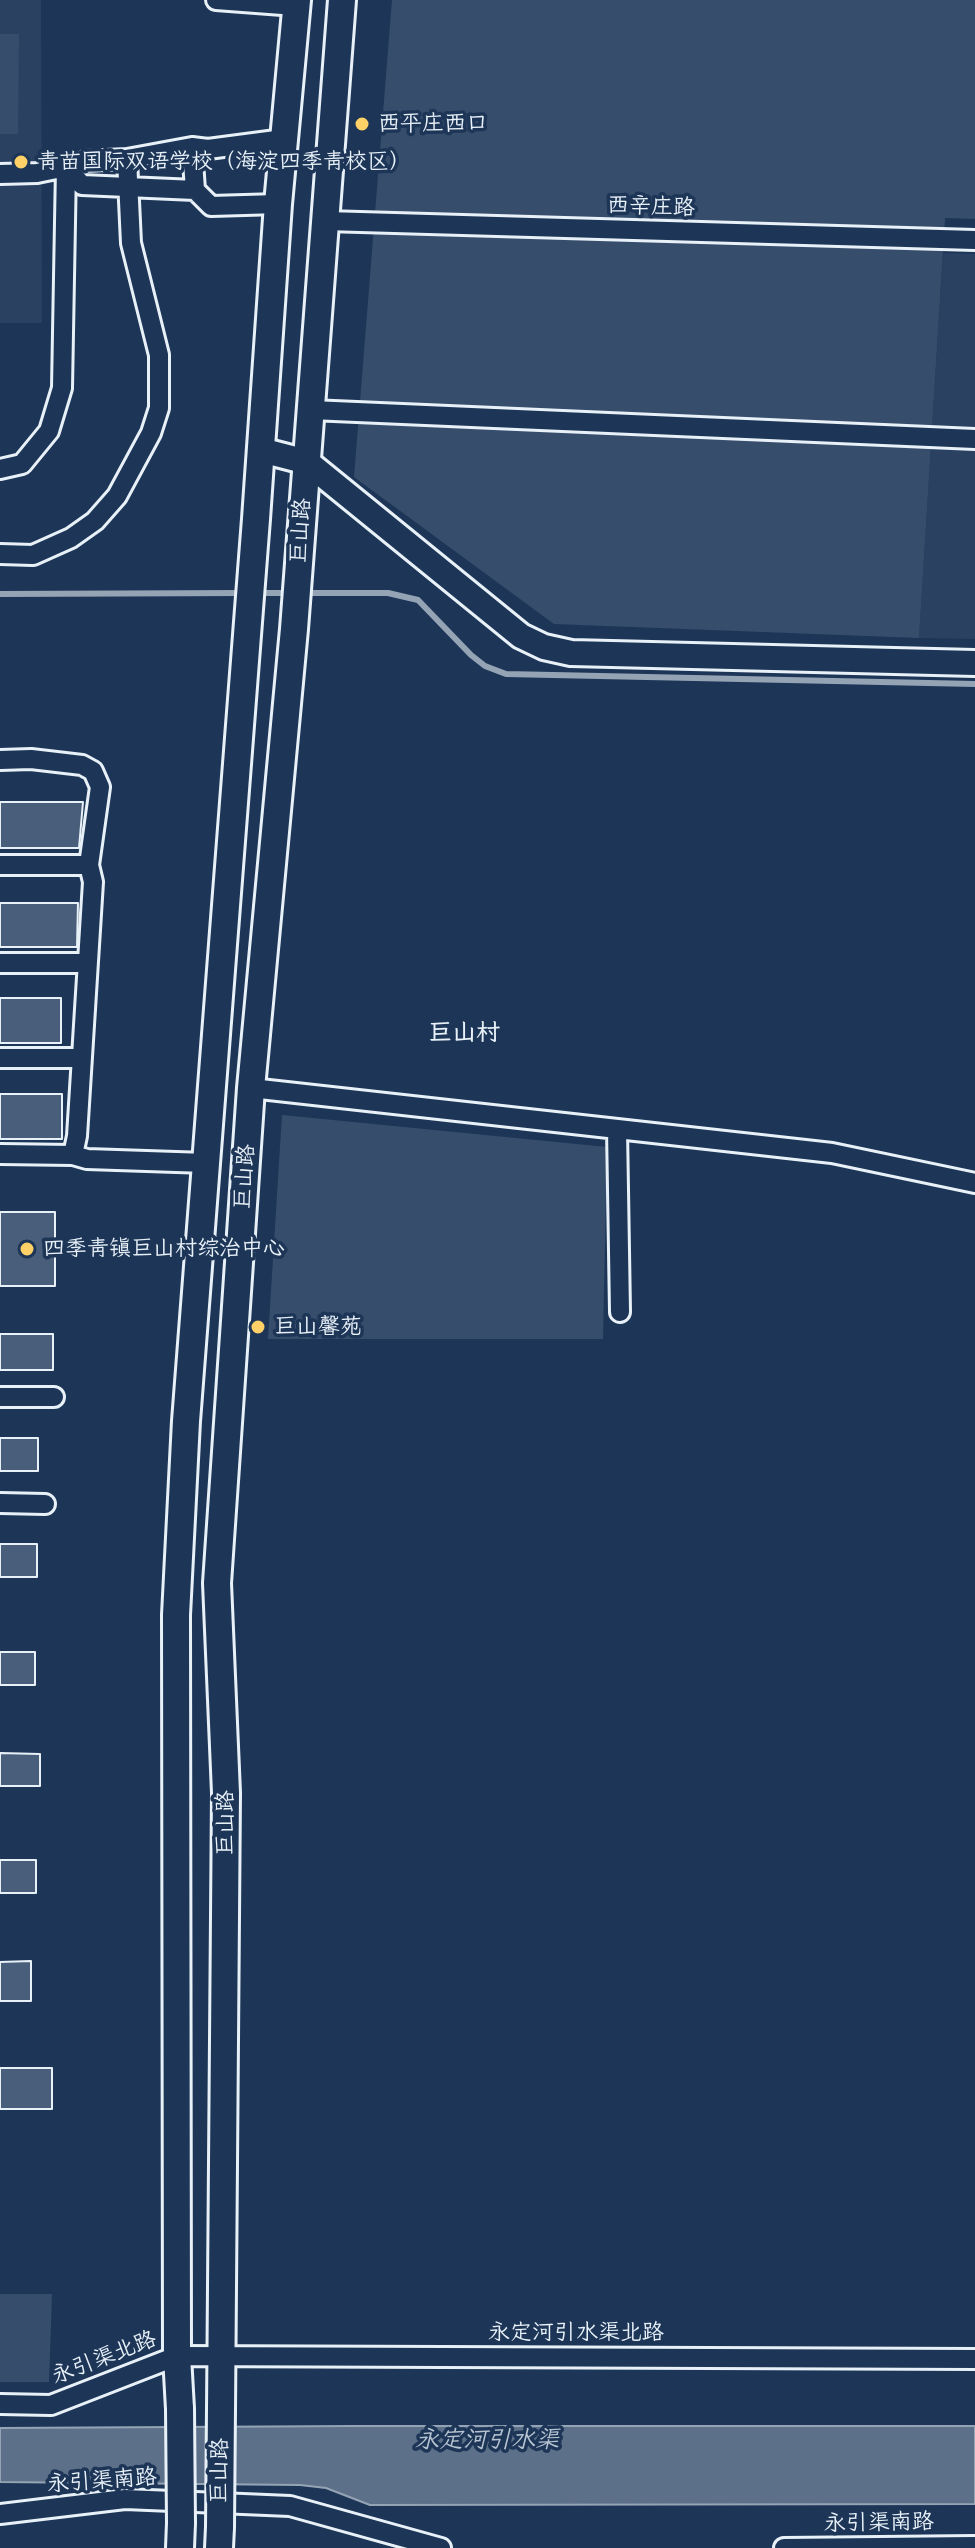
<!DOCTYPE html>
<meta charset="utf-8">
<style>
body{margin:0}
canvas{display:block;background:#1d3557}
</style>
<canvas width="975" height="2548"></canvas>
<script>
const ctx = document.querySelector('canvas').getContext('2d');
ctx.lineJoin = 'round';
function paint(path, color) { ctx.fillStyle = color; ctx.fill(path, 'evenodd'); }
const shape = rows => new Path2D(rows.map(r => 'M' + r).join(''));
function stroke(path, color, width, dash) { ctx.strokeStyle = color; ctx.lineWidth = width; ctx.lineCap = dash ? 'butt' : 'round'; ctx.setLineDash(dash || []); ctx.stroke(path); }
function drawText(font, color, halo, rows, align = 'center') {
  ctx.font = font + ' "Playpen Sans","LXGW WenKai TC",sans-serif'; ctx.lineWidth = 7; ctx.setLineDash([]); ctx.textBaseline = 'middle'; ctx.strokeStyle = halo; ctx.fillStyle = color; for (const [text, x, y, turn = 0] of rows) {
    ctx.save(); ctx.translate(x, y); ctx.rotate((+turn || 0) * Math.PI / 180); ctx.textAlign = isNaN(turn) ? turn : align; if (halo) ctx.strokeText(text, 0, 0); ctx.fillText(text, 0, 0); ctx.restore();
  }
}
const built = shape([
 [0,0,41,0,42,323,0,323],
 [943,253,975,254,975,639,919,638]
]);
const green = shape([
 [392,0,975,0,975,219,945,218,919,638,554,624,354,477],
 [0,34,19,34,18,134,0,134],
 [282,1115,607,1147,603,1339,268,1339],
 [0,2294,52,2294,49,2382,0,2382]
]);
const water = shape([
 [354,2426,975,2426,975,2504,370,2505,326,2488,300,2485,0,2482,0,2428,354,2426]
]);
const stream = shape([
 [256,593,288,593],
 [304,593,388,593,418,600,471,655,485,666,506,674,975,684],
 [0,594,244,593]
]);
const building = shape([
 [0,802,83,802,79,848,0,848,0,802],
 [0,903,78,903,77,947,0,947,0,903],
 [0,998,61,998,61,1043,0,1043,0,998],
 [0,1094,62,1094,62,1139,0,1139,0,1094],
 [0,1212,55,1212,55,1286,0,1286,0,1212],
 [0,1334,53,1334,53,1370,0,1370,0,1334],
 [0,1438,38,1438,38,1471,0,1471,0,1438],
 [0,1544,37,1544,37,1577,0,1577,0,1544],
 [0,1652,35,1652,35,1685,0,1685,0,1652],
 [0,1753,40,1754,40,1786,0,1786,0,1753],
 [0,1860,36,1860,36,1893,0,1893,0,1860],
 [31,1961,31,2001,0,2001,0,1962,31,1961],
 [0,2068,52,2068,52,2109,0,2109,0,2068]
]);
const street = shape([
 [216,0,296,6],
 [192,147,195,190,211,206,278,204],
 [66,167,82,185,195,190],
 [0,174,37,173,66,167,68,172,72,165,85,161,127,159,192,147,208,149,284,139],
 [326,221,975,240],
 [311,410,975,439],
 [0,469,22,464,49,431,62,388,66,167],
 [0,554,33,555,71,538,95,521,117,496,151,433,159,408,159,355,131,243,127,159],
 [0,760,31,759,82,765,93,771,100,787,89,865,93,882,77,1136,73,1155],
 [0,865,89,865],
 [0,963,87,963],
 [0,1058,81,1058],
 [251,1088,832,1153,975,1183],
 [617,1129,620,1312],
 [0,1154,73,1155,87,1159,206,1163],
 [0,1397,54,1397],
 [0,1503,45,1504],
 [0,2404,51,2405,177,2356,975,2359],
 [0,2514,125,2499,290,2506,441,2548],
 [784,2548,975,2546]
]);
const secondary = shape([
 [261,450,307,462,521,636,544,647,571,653,975,663]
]);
const primary = shape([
 [180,2409,177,2356,176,1615,186,1421,256,519,278,204,297,0],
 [221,2409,226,1793,217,1583,251,1088,294,629,342,0],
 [180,2548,181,2523],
 [219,2548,220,2527]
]);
const primaryBridge = shape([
 [180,2409,181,2523],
 [220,2527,221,2409]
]);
const markers = [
 [362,124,8,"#ffd166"],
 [21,162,8,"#ffd166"],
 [27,1249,8,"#ffd166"],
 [258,1327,8,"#ffd166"]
];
const poiNames = [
 ["西平庄西口",378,124],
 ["青苗国际双语学校（海淀四季青校区）",37,162],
 ["四季青镇巨山村综治中心",43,1249],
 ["巨山馨苑",274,1327]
];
const streetNames = [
 ["西辛庄路",651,207,2],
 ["巨山路",301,531,-86],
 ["巨山路",245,1177,-86],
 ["巨山路",226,1823,-90],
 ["永定河引水渠北路",576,2333],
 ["永引渠北路",104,2358,-21],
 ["巨山路",220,2471,-89],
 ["永引渠南路",102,2481,-4],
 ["永引渠南路",879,2523,-1]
];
const neighbourhoodNames = [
 ["巨山村",464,1033]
];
const waterNames = [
 ["永定河引水渠",487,2440]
];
paint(built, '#2a4162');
paint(green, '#374d6c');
paint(water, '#5d7089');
stroke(water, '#95a4b5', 2);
stroke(stream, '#95a4b5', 6);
paint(building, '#495e7a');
stroke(building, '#e8f1f8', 2);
stroke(street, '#e8f1f8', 24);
stroke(secondary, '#e8f1f8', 30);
stroke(primary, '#e8f1f8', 32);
stroke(street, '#1d3557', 18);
stroke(secondary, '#1d3557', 24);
stroke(primary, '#1d3557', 26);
stroke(primaryBridge, '#e8f1f8', 32, []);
stroke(primaryBridge, '#1d3557', 26);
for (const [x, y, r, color] of markers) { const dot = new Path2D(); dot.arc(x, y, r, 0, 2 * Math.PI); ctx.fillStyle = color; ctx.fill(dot); stroke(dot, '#1d3557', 3); }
drawText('22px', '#e8f1f8', '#1d3557', poiNames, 'left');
drawText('22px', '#e8f1f8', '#1d3557', streetNames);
drawText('bold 24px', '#e8f1f8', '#1d3557', neighbourhoodNames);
drawText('italic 24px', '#b7c4d1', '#1d3557', waterNames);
</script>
